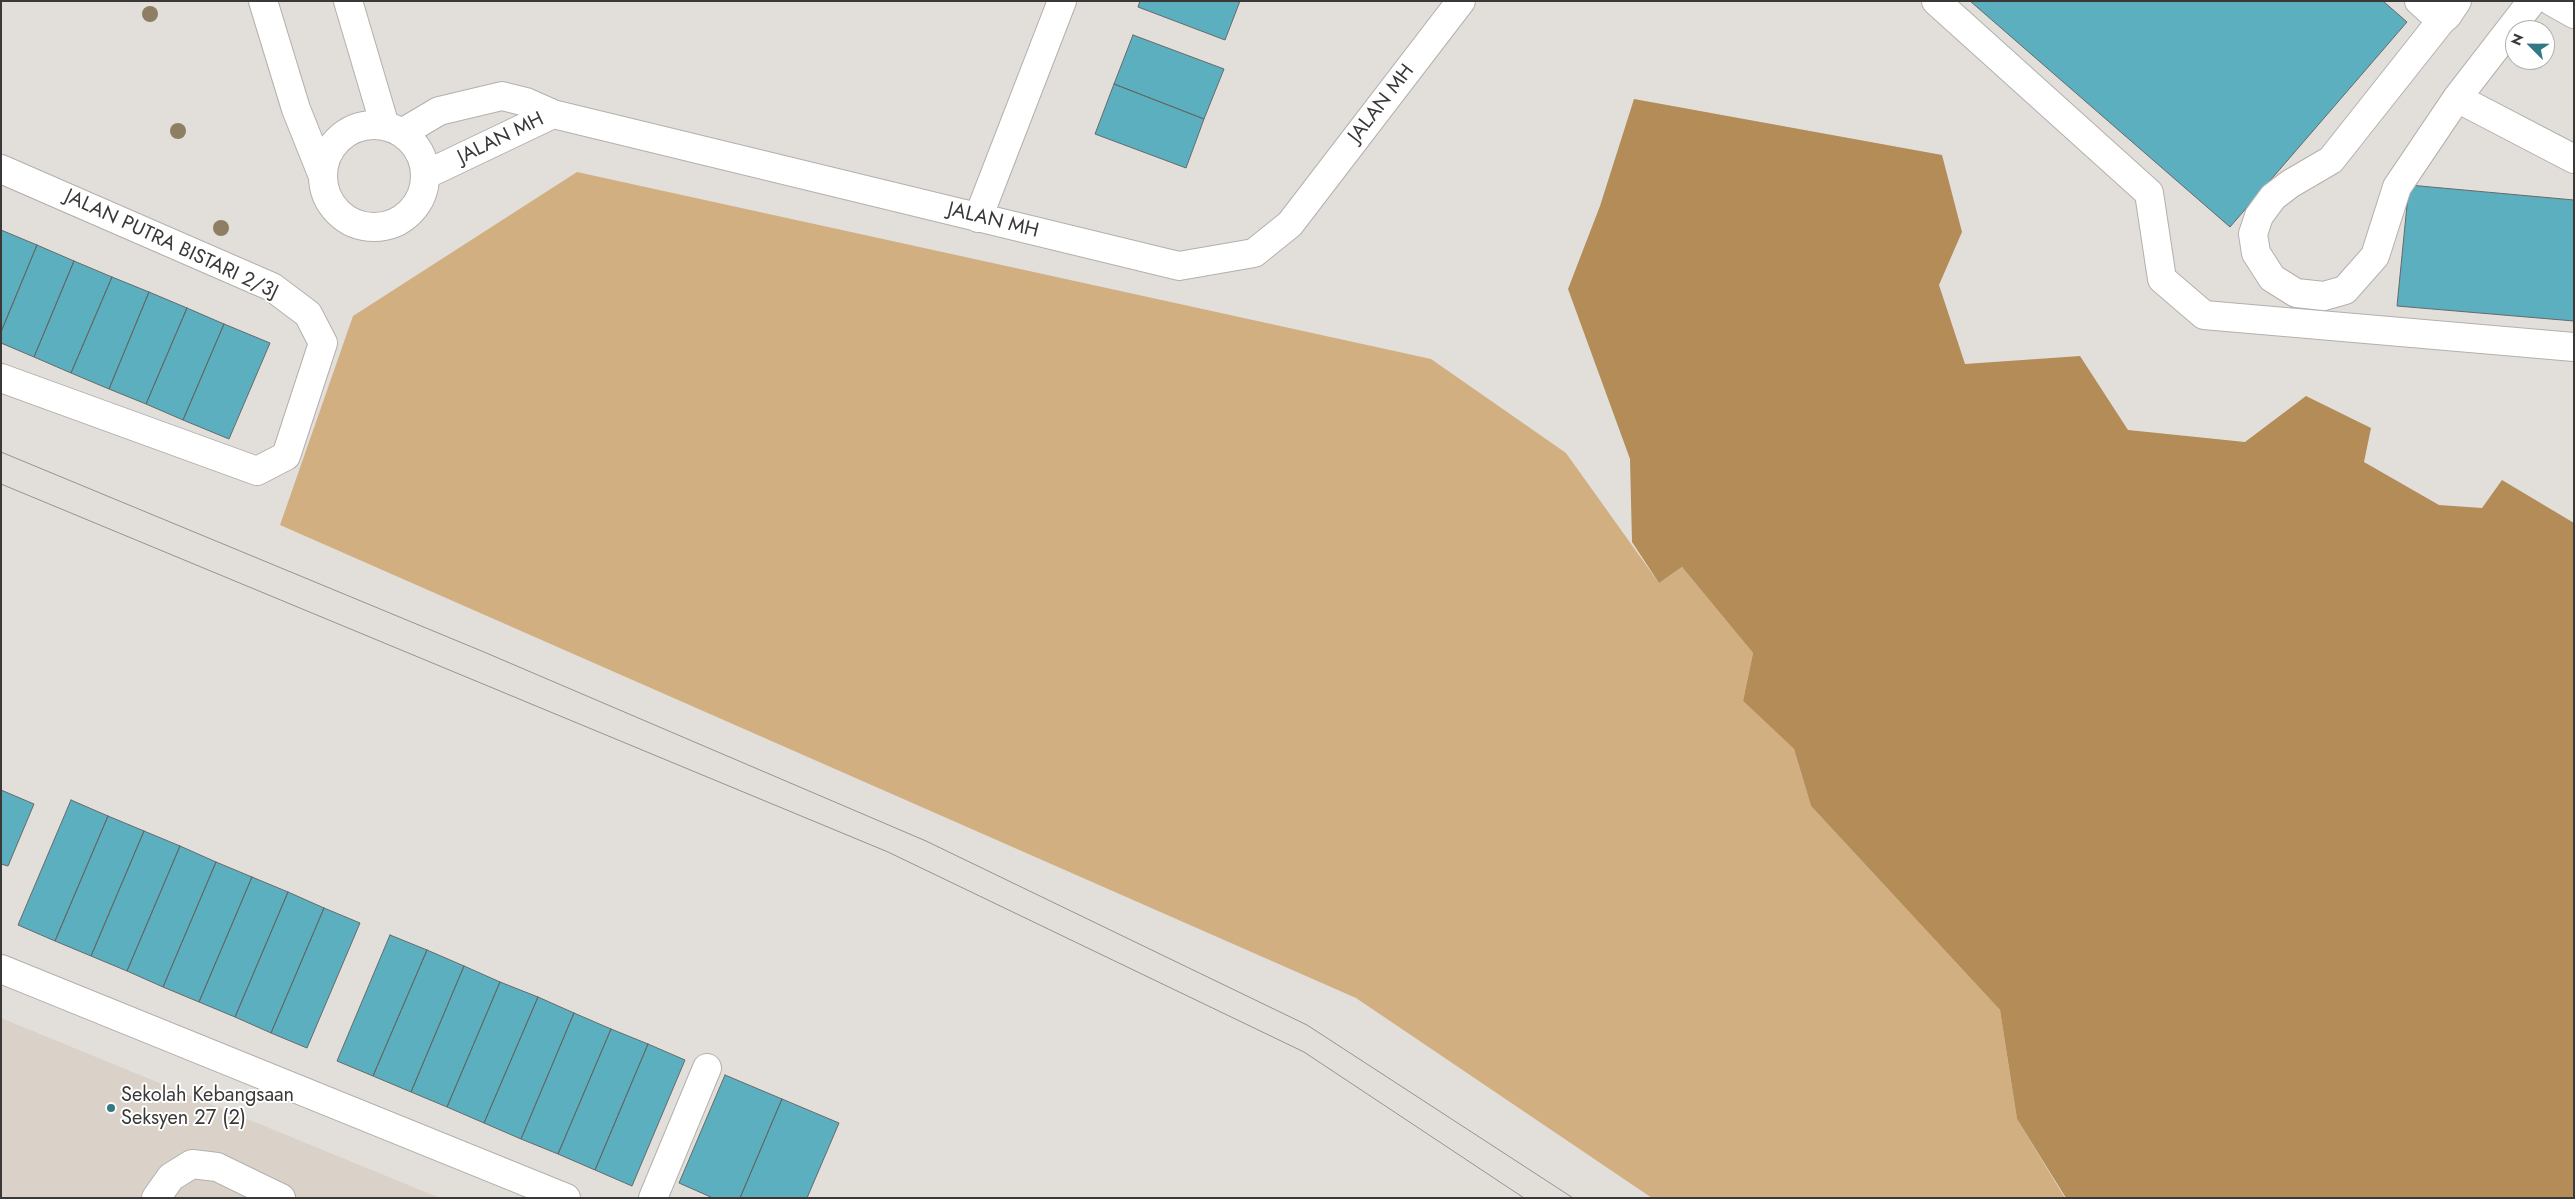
<!DOCTYPE html>
<style>
body{margin:0}
#map{position:relative;width:2575px;height:1199px;overflow:hidden;background:#e2dfdb;font-family:Jost,sans-serif}
canvas{display:block}
.frame{position:absolute;inset:0;border:2px solid #3a3937;pointer-events:none}
.north{position:absolute;left:2505px;top:20px;width:50px;height:50px;box-sizing:border-box;background:#fff;border:1px solid #b0b0af;border-radius:50%;rotate:293deg;font-size:14px;font-weight:700;line-height:20px;text-align:center;color:#3a3937}
.north::after{content:'';display:block;margin:auto;width:18px;height:22px;background:#327985;clip-path:polygon(50% 0,100% 100%,50% 72%,0 100%)}
</style>
<div id="map">
<canvas width="2575" height="1199"></canvas>
<div class="frame"></div>
<div class="north">N</div>
</div>
<script>
const ctx = document.querySelector('canvas').getContext('2d');
ctx.lineJoin = 'round';
function paint(path, color) { ctx.fillStyle = color; ctx.fill(path, 'evenodd'); }
const shape = rows => new Path2D(rows.map(r => 'M' + r).join(''));
function stroke(path, color, width, dash) { ctx.strokeStyle = color; ctx.lineWidth = width; ctx.lineCap = dash ? 'butt' : 'round'; ctx.setLineDash(dash || []); ctx.stroke(path); }
function drawText(font, color, halo, rows, align = 'center') {
  ctx.font = font + ' Jost,sans-serif'; ctx.lineWidth = 4; ctx.setLineDash([]); ctx.textBaseline = 'middle'; ctx.strokeStyle = halo; ctx.fillStyle = color; for (const [text, x, y, turn = 0] of rows) {
    ctx.save(); ctx.translate(x, y); ctx.rotate((+turn || 0) * Math.PI / 180); ctx.textAlign = isNaN(turn) ? turn : align; if (halo) ctx.strokeText(text, 0, 0); ctx.fillText(text, 0, 0); ctx.restore();
  }
}
const built = shape([
 [1,1018,440,1198,1,1198]
]);
const green = shape([
 [577,172,1431,359,1566,453,1659,583,1682,567,1753,653,1743,701,1794,749,1811,806,2000,1010,2017,1119,2065,1198,1652,1198,1356,998,280,525,353,316]
]);
const water = shape([
 [1634,99,1942,155,1962,232,1939,285,1965,364,2080,356,2128,430,2245,442,2306,396,2371,428,2364,462,2439,505,2482,508,2502,480,2574,523,2574,1198,2066,1198,2017,1119,2000,1010,1811,806,1794,749,1743,701,1753,653,1682,567,1659,583,1632,542,1630,459,1568,289,1600,206]
]);
const building = shape([
 [1140,1,1240,1,1225,40,1138,7,1140,1],
 [1970,1,2383,1,2407,22,2230,227,1970,1],
 [1133,35,1224,69,1204,119,1114,84,1133,35],
 [1114,84,1204,119,1186,168,1095,134,1114,84],
 [2409,185,2574,200,2574,321,2397,306,2409,185],
 [1,230,37,245,1,332,1,230],
 [37,245,74,261,34,357,1,343,1,332,37,245],
 [74,261,112,277,71,373,34,357,74,261],
 [112,277,149,292,109,389,71,373,112,277],
 [149,292,187,308,146,404,109,389,149,292],
 [187,308,224,324,183,420,146,404,187,308],
 [224,324,270,343,229,439,183,420,224,324],
 [1,790,34,804,8,866,1,864,1,790],
 [71,800,108,816,55,941,18,925,71,800],
 [108,816,144,831,91,956,55,941,108,816],
 [144,831,180,846,127,971,91,956,144,831],
 [180,846,216,862,163,987,127,971,180,846],
 [216,862,252,877,199,1002,163,987,216,862],
 [252,877,288,892,235,1017,199,1002,252,877],
 [288,892,324,908,271,1033,235,1017,288,892],
 [324,908,360,923,307,1048,271,1033,324,908],
 [390,935,427,950,373,1076,337,1061,390,935],
 [427,950,464,966,411,1092,373,1076,427,950],
 [464,966,500,982,447,1107,411,1092,464,966],
 [500,982,538,997,484,1123,447,1107,500,982],
 [538,997,574,1013,521,1139,484,1123,538,997],
 [574,1013,611,1029,558,1154,521,1139,574,1013],
 [611,1029,648,1044,595,1170,558,1154,611,1029],
 [648,1044,685,1060,632,1186,595,1170,648,1044],
 [725,1075,782,1099,740,1198,713,1198,679,1183,725,1075],
 [782,1099,839,1123,807,1198,740,1198,782,1099]
]);
const minor = shape([
 [263,1,296,109,322,174],
 [348,1,385,126],
 [1936,1,2149,193,2162,279,2204,315,2574,347],
 [2419,1,2441,21,2447,16,2457,1],
 [2532,1,2457,98,2574,159],
 [2551,1,2574,14],
 [2441,21,2331,160,2290,184,2273,197,2259,216,2253,234,2256,253,2272,278,2296,293,2324,296,2345,290,2375,256,2397,187,2457,98],
 '323 176a51 51 0 1 1 102 0a51 51 0 1 1-102 0Z',
 [402,133,439,111,502,96,526,102,553,114,1179,266,1254,253,1290,224,1461,1],
 [1,169,272,287,308,314,323,343,286,456,257,471,1,378],
 [425,175,553,114],
 [978,218,1062,1],
 [1,969,566,1198],
 [156,1198,171,1177,192,1164,217,1167,281,1198],
 [653,1198,707,1068]
]);
const tram = shape([
 [1,452,484,652,926,841,1307,1025,1573,1198],
 [1,484,888,852,1304,1052,1524,1198]
]);
const trees = [
 [150,14],
 [178,131],
 [221,228]
];
const markers = [
 [111,1108,5,"#327985"]
];
const streetNames = [
 ["JALAN MH",1382,104,-52],
 ["JALAN MH",501,139,-26],
 ["JALAN MH",993,221,14],
 ["JALAN PUTRA BISTARI 2/3J",171,245,25]
];
const poiNames = [
 ["Sekolah Kebangsaan",121,1096],
 ["Seksyen 27 (2)",121,1119]
];
paint(built, '#dad2c8');
paint(green, '#d2af80');
paint(water, '#b38c57');
paint(building, '#5bafbe');
stroke(building, '#65696a', 1);
stroke(minor, '#b3b0ad', 30);
stroke(minor, '#fff', 28);
stroke(tram, '#959390', 1);
ctx.fillStyle = '#8e7e63';
for (const [x, y] of trees) { ctx.beginPath(); ctx.arc(x, y, 8, 0, 2 * Math.PI); ctx.fill(); }
for (const [x, y, r, color] of markers) { const dot = new Path2D(); dot.arc(x, y, r, 0, 2 * Math.PI); ctx.fillStyle = color; ctx.fill(dot); stroke(dot, '#fff', 2); }
drawText('20px', '#3a3937', '#fff', streetNames);
drawText('20px', '#3a3937', '#fff', poiNames, 'left');
</script>
